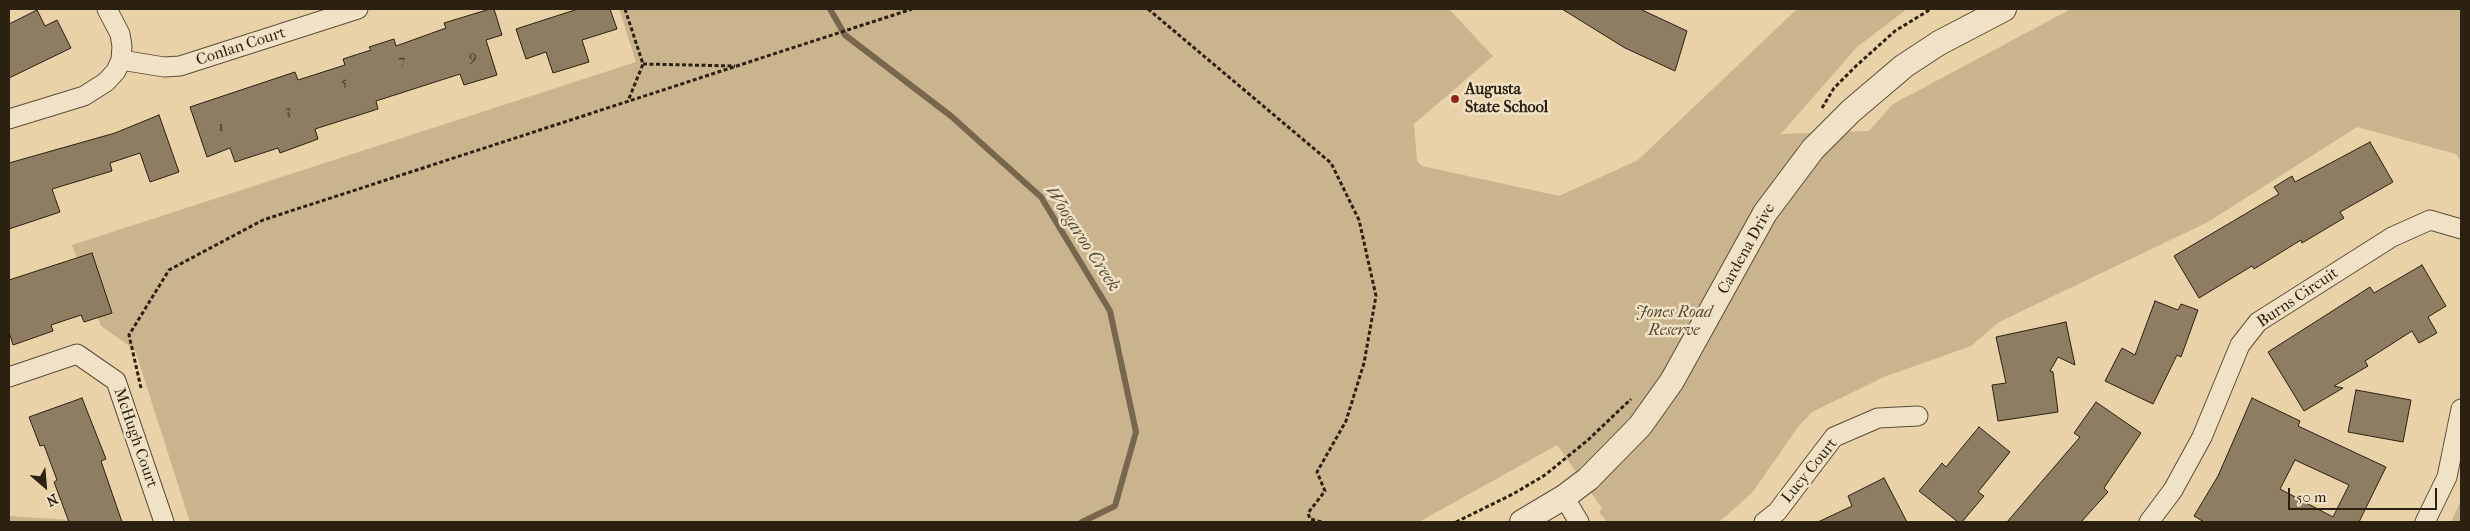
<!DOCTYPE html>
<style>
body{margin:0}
#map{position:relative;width:2470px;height:531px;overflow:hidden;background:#e9d2a8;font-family:"IM FELL French Canon",serif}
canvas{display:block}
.frame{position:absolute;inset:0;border:10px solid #2c2111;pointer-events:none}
.north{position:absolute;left:20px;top:461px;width:50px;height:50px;-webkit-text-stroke:4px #f1e2c6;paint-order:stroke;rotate:153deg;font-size:14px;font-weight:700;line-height:20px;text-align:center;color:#2c2111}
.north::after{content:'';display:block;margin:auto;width:18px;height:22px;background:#2c2111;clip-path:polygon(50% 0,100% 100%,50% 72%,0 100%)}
.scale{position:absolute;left:2288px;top:488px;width:149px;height:22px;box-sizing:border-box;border:2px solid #2c2111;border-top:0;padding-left:6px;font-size:15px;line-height:18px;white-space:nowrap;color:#2c2111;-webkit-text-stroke:4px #f1e2c6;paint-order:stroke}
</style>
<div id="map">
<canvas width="2470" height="531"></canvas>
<div class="frame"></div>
<div class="north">N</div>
<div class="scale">50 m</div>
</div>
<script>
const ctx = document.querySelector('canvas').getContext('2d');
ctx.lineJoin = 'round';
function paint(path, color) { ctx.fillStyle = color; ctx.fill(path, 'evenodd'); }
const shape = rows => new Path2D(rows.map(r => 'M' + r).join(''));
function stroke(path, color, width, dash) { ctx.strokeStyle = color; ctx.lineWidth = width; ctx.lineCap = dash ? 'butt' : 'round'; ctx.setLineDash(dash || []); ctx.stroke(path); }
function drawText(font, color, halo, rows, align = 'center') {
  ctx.font = font + ' "IM FELL French Canon",serif'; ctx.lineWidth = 5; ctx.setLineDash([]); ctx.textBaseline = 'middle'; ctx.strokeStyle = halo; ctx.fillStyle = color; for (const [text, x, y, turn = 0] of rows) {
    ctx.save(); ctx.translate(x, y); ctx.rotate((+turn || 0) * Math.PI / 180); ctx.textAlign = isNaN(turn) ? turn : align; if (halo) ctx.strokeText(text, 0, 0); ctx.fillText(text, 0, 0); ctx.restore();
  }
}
const green = shape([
 [619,9,1449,9,1493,56,1414,124,1417,161,1422,166,1559,196,1638,160,1797,9,1907,9,1857,47,1781,134,1869,131,1893,104,2071,9,2461,9,2461,161,2456,154,2357,127,2208,222,1999,322,1971,346,1884,377,1812,412,1798,427,1752,493,1719,522,1607,522,1599,512,1602,508,1557,445,1419,522,190,522,135,350,101,326,72,245,636,62],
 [2461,501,2461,522,2451,522],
 [9,516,104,522,9,522]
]);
const stream = shape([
 [830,9,845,35,951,116,1041,197,1110,311,1136,432,1115,506,1082,522]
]);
const building = shape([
 [490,9,494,9,502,35,486,40,497,75,464,85,460,74,376,101,378,109,315,129,318,139,280,153,278,148,235,162,230,148,207,157,190,107,295,72,298,80,345,65,343,59,371,50,369,47,394,39,396,46,446,28,444,23,490,9],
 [578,9,610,9,617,29,582,40,589,62,553,73,546,52,526,59,516,29,578,9],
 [1562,9,1640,9,1687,31,1675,71,1625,48,1562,9],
 [37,10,45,26,57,20,71,48,9,78,9,24,37,10],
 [159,115,179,172,150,182,140,153,110,163,112,171,52,189,60,212,9,229,9,163,115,133,159,115],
 [2370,142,2393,182,2340,212,2344,218,2302,243,2301,240,2254,269,2252,266,2199,298,2174,256,2279,194,2274,187,2292,176,2295,182,2370,142],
 [92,253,112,313,84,322,81,315,51,325,53,331,13,345,9,332,9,280,92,253],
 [2422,265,2446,306,2428,317,2437,333,2419,343,2412,331,2365,361,2368,366,2334,386,2343,388,2304,411,2268,352,2370,287,2374,293,2422,265],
 [2155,301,2178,310,2181,304,2198,310,2181,357,2177,355,2153,404,2105,381,2122,348,2135,355,2155,301],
 [2066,322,2075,365,2058,357,2050,371,2053,372,2058,412,1998,421,1992,385,2006,383,1996,337,2066,322],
 [2356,390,2411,400,2403,442,2348,432,2356,390],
 [82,398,106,459,101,461,122,522,69,522,54,482,57,480,44,445,40,446,29,417,82,398],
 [2252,398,2300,421,2298,426,2386,467,2359,522,2204,522,2194,516,2218,476,2252,398],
 [2295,460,2349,485,2333,517,2280,489,2295,460],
 [2096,402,2141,433,2104,488,2108,492,2081,522,2007,522,2080,437,2074,433,2096,402],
 [1979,427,2010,452,1978,492,1984,496,1962,522,1958,522,1919,491,1942,463,1946,467,1979,427],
 [1884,478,1907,522,1818,522,1852,506,1848,496,1884,478]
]);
const path = shape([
 [625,9,643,64,628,101],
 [1148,9,1331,163,1359,220,1376,296,1364,363,1346,421,1317,472,1325,491,1308,513,1310,519,1322,522],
 [643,64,735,66],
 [1822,108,1834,88,1856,66,1895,31,1931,9],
 [141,388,129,335,169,270,263,220,912,9],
 [1456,522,1513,494,1545,475,1588,440,1631,399]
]);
const minor = shape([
 [121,60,164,67,180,66,358,9],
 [9,119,84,96,106,82,116,71,121,60,122,46,120,34,107,9],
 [9,377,77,354,116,381,164,522],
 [1564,497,1579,522],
 [1764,522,1777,512,1834,437,1878,418,1918,416],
 [2149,522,2173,490,2202,437,2240,345,2258,322,2392,237,2430,220,2461,229],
 [2425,522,2447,477,2461,409]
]);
const tertiary = shape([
 [1522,522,1564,497,1588,479,1640,426,1672,381,1765,213,1813,149,1851,111,1904,66,1939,43,2004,9]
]);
const markers = [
 [1455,99,5,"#8f2418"]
];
const numberNames = [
 ["9",473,58],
 ["7",402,62],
 ["5",344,83],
 ["3",288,112],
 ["1",221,128]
];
const streetNames = [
 ["Conlan Court",241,47,-18],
 ["Cardena Drive",1747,249,-61],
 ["Burns Circuit",2298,298,-34],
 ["McHugh Court",135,438,71],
 ["Lucy Court",1810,471,-51]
];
const poiNames = [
 ["Augusta",1465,90],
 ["State School",1465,108]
];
const parkNames = [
 ["Jones Road",1674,313],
 ["Reserve",1674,331]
];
const waterNames = [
 ["Woogaroo Creek",1082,239,57]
];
paint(green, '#c9b48e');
stroke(stream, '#77674d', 6);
paint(building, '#8e7d60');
stroke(building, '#2c2111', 1);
stroke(minor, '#5b4d37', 21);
stroke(tertiary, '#5b4d37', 26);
stroke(path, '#2c2111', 3, [4, 2.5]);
stroke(minor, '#f1e2c6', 19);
stroke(tertiary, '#f1e2c6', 24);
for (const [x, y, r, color] of markers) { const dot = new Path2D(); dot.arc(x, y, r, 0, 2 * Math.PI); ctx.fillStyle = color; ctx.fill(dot); stroke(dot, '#f1e2c6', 2); }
drawText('14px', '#443825', null, numberNames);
drawText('16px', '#2c2111', '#f1e2c6', streetNames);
drawText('bold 16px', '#2c2111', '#f1e2c6', poiNames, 'left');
drawText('italic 16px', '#534630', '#f1e2c6', parkNames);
drawText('italic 18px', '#584a34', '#f1e2c6', waterNames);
</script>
